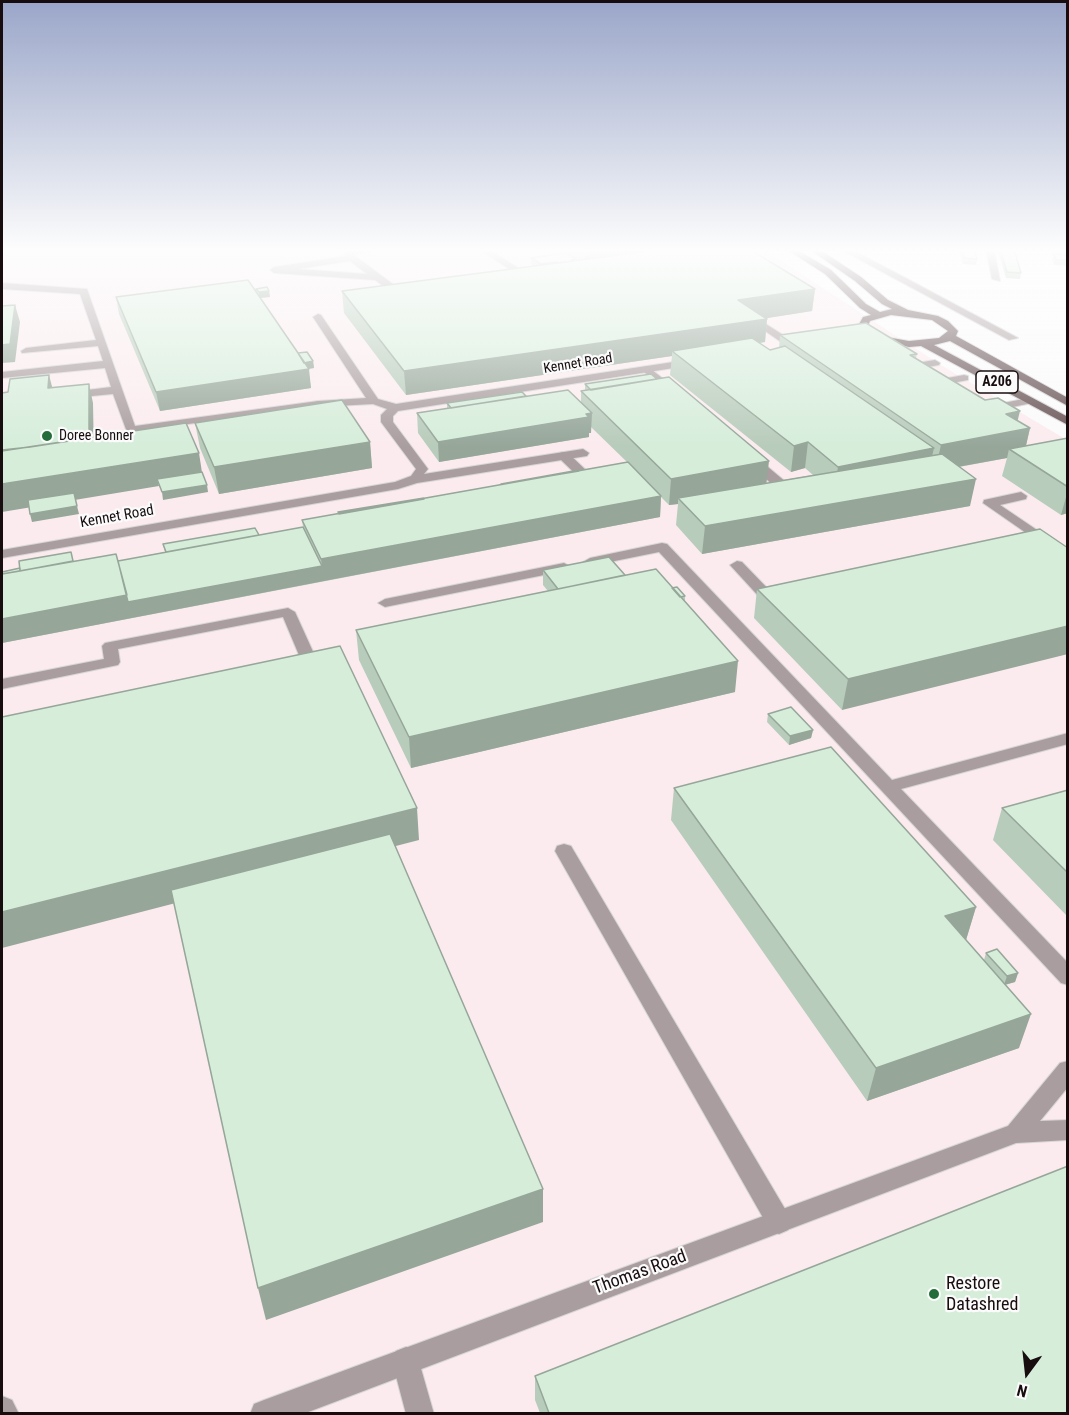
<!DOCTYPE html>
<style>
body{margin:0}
#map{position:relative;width:1069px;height:1415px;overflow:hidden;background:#fbfbfb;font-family:"Roboto Condensed",sans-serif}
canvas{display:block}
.frame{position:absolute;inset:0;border:3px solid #170d0f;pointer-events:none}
.north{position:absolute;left:997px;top:1343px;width:60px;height:60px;-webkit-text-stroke:4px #fbfbfb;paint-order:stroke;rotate:195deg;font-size:16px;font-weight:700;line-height:24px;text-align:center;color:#170d0f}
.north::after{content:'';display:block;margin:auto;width:21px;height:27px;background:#170d0f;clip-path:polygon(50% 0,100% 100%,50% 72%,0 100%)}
</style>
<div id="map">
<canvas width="1069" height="1415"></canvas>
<div class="frame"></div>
<div class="north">N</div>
</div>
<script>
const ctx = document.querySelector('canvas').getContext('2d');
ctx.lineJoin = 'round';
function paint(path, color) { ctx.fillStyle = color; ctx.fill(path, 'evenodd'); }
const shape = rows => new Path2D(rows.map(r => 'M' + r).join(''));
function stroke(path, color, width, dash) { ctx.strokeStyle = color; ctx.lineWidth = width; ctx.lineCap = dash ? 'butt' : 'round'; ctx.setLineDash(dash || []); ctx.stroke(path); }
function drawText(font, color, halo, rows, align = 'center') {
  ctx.font = font + ' "Roboto Condensed",sans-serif'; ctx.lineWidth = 4.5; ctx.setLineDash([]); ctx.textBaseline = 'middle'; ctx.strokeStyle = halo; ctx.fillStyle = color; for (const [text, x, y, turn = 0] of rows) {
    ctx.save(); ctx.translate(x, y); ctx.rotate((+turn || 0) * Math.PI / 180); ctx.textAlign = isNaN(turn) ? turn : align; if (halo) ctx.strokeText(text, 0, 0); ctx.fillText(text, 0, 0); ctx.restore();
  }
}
const built = shape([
 [2,249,763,249,941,365,1067,440,1067,1413,2,1414]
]);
const service = shape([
 [362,249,382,249,354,255,394,285,410,287,410,291,389,290,375,280,274,273,270,270,274,267,345,256,344,252,362,249],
 [350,261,367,274,298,269,350,261],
 [478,249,488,249,536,279,528,281,478,249],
 [986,249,994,249,1000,281,992,279,986,249],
 [2,283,87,289,135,426,318,401,324,404,318,407,127,432,113,394,71,398,65,395,71,392,111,387,105,368,2,378,2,372,103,361,98,346,22,353,21,351,26,348,96,340,80,294,2,289,2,283],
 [758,319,799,345,799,349,791,349,755,324,753,322,758,319],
 [935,360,940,363,939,365,904,371,899,368,904,365,935,360],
 [647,366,680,392,680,396,672,396,643,371,642,369,647,366],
 [964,375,968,376,968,380,931,387,926,384,931,381,964,375],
 [1028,398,1034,401,1032,403,988,412,982,409,984,407,1028,398],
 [564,452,568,453,592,476,594,479,592,482,584,482,560,459,560,453,564,452],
 [752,456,756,457,799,493,800,496,799,499,789,499,748,463,748,457,752,456],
 [1021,492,1027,496,1026,499,1000,505,1068,551,1068,562,983,503,984,500,1021,492],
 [662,543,667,544,892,780,1068,733,1068,744,901,789,1068,963,1068,985,1061,983,659,552,590,566,583,562,590,558,662,543],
 [737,561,742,562,772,593,781,594,783,597,781,600,763,601,730,565,737,561],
 [564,563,571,567,569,570,385,607,378,603,385,599,564,563],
 [288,608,295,612,320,667,318,670,306,670,304,667,283,617,118,649,120,662,118,665,2,689,2,679,104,659,102,646,105,643,288,608],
 [564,844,571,846,788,1214,792,1222,788,1230,779,1234,770,1230,555,851,557,846,564,844],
 [406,1347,416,1351,434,1414,406,1414,392,1361,396,1351,406,1347]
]);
const minor = shape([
 [840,249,851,249,1018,338,1009,340,840,249],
 [318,314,321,315,378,399,396,404,693,359,698,362,693,365,398,411,393,416,393,422,428,469,424,474,583,449,589,453,587,456,417,483,398,489,2,558,2,550,395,482,411,476,416,469,381,422,381,415,387,409,373,404,318,407,312,404,318,401,366,398,313,317,318,314],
 [1068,1061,1068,1087,1040,1121,1068,1120,1068,1140,1016,1143,303,1414,250,1414,254,1404,264,1400,1008,1126,1060,1063,1068,1061],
 [2,1396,12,1400,19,1414,2,1414,2,1396]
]);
const primary = shape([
 [786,249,796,249,831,270,866,304,880,312,892,309,882,304,855,281,809,249,819,249,861,277,888,300,908,310,938,316,948,321,958,331,956,336,1068,398,1068,406,950,341,934,345,1068,417,1068,425,921,346,909,347,874,340,863,333,858,326,863,317,871,315,860,308,825,274,786,249],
 [891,315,932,320,948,331,939,338,909,341,881,336,868,326,870,321,891,315]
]);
const wall = shape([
 [554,249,749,249,815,289,812,311,766,318,767,319,765,342,759,343,770,350,779,348,780,335,917,354,916,358,1030,428,1026,446,1068,438,1068,513,1061,515,1002,476,1007,458,959,467,970,506,702,554,676,525,678,504,669,505,661,497,660,517,2,643,20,568,71,552,73,561,118,561,165,552,163,544,259,535,303,527,302,520,627,462,591,427,591,433,589,433,589,437,439,462,418,433,417,413,447,409,447,403,526,396,581,402,581,391,585,391,585,384,766,483,813,475,805,468,791,472,670,375,672,356,406,395,344,313,342,291,534,266,531,264,531,258,561,253],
 [958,249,974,249,977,259,976,265,963,264],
 [997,249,1014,249,1021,273,1020,279,1006,278],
 [1048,249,1068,249,1068,253,1049,252],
 [1054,254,1068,255,1068,266,1054,265,1052,260],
 [256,289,269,291,270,297,260,298,298,353,313,361,314,368,308,369,311,388,160,411,119,314,116,297,257,294],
 [195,423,370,442,372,468,219,494,200,448],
 [1040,529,842,710,754,618,757,589],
 [543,570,625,575,672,588,685,596,685,602,735,692,411,768,359,660,356,630,548,591,543,585],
 [768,714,813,730,811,738,789,745,767,722],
 [674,788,976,907,966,940,984,960,986,953,1018,973,1015,982,1005,985,1019,1048,867,1101,671,820],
 [1068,790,1068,917,993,840,1002,808],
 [535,1376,1068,1413,540,1413,535,1400]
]);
const shadedWall = shape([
 [586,249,692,249,585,268],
 [815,289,812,311,736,323,738,300],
 [269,291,270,297,259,298,259,292],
 [15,305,20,322,15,362,2,363,2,345],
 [767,319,765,342,677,355,672,351,672,356,406,395,404,371],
 [313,361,314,368,300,370,300,363],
 [309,369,311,388,160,411,156,392],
 [49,375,54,394,48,388],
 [89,384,93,403,94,460,2,471,2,450],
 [1020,411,1015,431,1030,428,1024,454,1009,449,1007,458,935,471,941,445,1006,414],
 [592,413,591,433,589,433,589,437,439,462,438,442],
 [370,442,372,468,219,494,214,467],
 [808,442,805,468,791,472,794,446],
 [934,448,928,474,834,493,838,467],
 [199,453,203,479,157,479,159,486,2,512,2,484],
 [769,461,766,487,678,498,678,504,669,505,671,479],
 [976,479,970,506,702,554,705,526],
 [207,485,208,492,163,500,162,492],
 [1068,490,1068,513,1061,515],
 [661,496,660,517,324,581,321,559],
 [77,506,79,514,32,522,30,514],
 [322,566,324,581,2,643,2,619,127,595],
 [1068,626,1068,654,842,710,848,679],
 [738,661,735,692,411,768,409,737],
 [813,730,811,738,789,745,790,736],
 [417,808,419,840,2,948,2,912],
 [976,907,966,940,945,916],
 [1018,973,1015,982,1004,985,1007,976],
 [1031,1014,1019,1048,867,1101,876,1068],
 [543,1189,543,1222,266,1320,258,1288]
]);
const building = shape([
 [665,249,749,249,815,289,738,300,767,319,404,371,342,291,665,249],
 [961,249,974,249,977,259,964,258,961,249],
 [1000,249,1014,249,1021,273,1007,272,1000,249],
 [565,253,576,259,571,260,573,261,559,263,557,262,541,264,531,258,565,253],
 [1054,254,1068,255,1068,260,1056,260,1054,254],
 [248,280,309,369,156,392,116,297,248,280],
 [267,287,269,291,259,292,256,289,267,287],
 [15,305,10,344,2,345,2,306,15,305],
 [866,323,917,354,910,355,985,400,998,398,1020,411,1006,414,1030,428,941,445,780,335,866,323],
 [752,338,770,350,785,346,934,448,838,467,808,442,794,446,672,351,752,338],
 [307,352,313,361,304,363,298,353,307,352],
 [651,374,657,379,591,390,585,384,651,374],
 [49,375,48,388,89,384,89,438,30,447,2,450,2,393,8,392,10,379,49,375],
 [669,377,769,461,671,479,581,391,669,377],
 [568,390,592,413,586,414,589,417,438,442,417,413,568,390],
 [522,392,526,396,451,408,447,403,522,392],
 [342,400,370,442,214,467,195,423,342,400],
 [186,423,199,453,2,484,2,451,186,423],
 [1068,438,1068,487,1009,449,1068,438],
 [942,454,976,479,705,526,678,498,942,454],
 [628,462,661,496,321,559,302,520,628,462],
 [579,470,579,471,501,484,579,470],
 [202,472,207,485,162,492,157,479,202,472],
 [74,493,77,506,30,514,28,500,74,493],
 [424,498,424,499,339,514,338,512,424,498],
 [303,527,322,566,128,602,118,561,303,527],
 [255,528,259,535,166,552,163,544,255,528],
 [1040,529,1068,548,1068,626,848,679,757,589,1040,529],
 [71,552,73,561,20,571,19,561,71,552],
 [116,554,127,595,2,619,2,574,116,554],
 [609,557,625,575,558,589,543,570,609,557],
 [20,568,20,571,2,574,2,572,20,568],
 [656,569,738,661,409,737,356,630,656,569],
 [677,587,685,596,680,597,672,588,677,587],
 [340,646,417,808,2,912,2,717,340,646],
 [791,707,813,730,790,736,768,714,791,707],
 [831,747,976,907,945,916,1031,1014,876,1068,674,788,831,747],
 [1068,790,1068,873,1002,808,1068,790],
 [390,834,543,1189,258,1288,171,890,390,834],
 [997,949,1018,973,1007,976,986,953,997,949],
 [1068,1166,1068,1413,549,1413,535,1376,1068,1166]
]);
const markers = [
 [47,436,6,"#246d3a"],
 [934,1294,6,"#246d3a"]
];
const farStreetnames = [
 ["Kennet Road",578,364,-9]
];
const shields = [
 [997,382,42]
];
const shieldNames = [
 ["A206",997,382]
];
const farPoinames = [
 ["Doree Bonner",59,436]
];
const streetNames = [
 ["Kennet Road",117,517,-10]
];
const nearStreetnames = [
 ["Thomas Road",640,1273,-20]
];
const nearPoinames = [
 ["Restore",946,1284],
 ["Datashred",946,1305]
];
paint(built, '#fbebee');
stroke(service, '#d7d5d5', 2);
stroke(minor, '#d7d5d5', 2);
stroke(primary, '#d7d5d5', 2);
paint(service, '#aa9d9f');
paint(minor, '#aa9d9f');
paint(primary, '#675255');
paint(wall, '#b8ccbb');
paint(shadedWall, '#96a699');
paint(building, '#d6edda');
stroke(building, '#96a699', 1.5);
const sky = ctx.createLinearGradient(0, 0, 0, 447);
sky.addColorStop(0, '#9aa6c9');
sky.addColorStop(0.56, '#fdfdfd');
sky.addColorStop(1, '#fdfdfd00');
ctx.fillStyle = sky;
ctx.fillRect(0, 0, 1069, 447);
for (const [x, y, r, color] of markers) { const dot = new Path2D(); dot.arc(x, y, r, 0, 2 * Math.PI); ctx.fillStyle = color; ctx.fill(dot); stroke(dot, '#fbfbfb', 2); }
drawText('14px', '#170d0f', '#fbfbfb', farStreetnames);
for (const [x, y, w] of shields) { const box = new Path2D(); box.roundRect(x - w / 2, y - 11, w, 22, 4.5); ctx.fillStyle = '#fbfbfb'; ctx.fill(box); stroke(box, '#170d0f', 1.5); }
drawText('bold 14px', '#170d0f', null, shieldNames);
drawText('14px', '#170d0f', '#fbfbfb', farPoinames, 'left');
drawText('15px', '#170d0f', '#fbfbfb', streetNames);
drawText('18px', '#170d0f', '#fbfbfb', nearStreetnames);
drawText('18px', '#170d0f', '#fbfbfb', nearPoinames, 'left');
</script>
